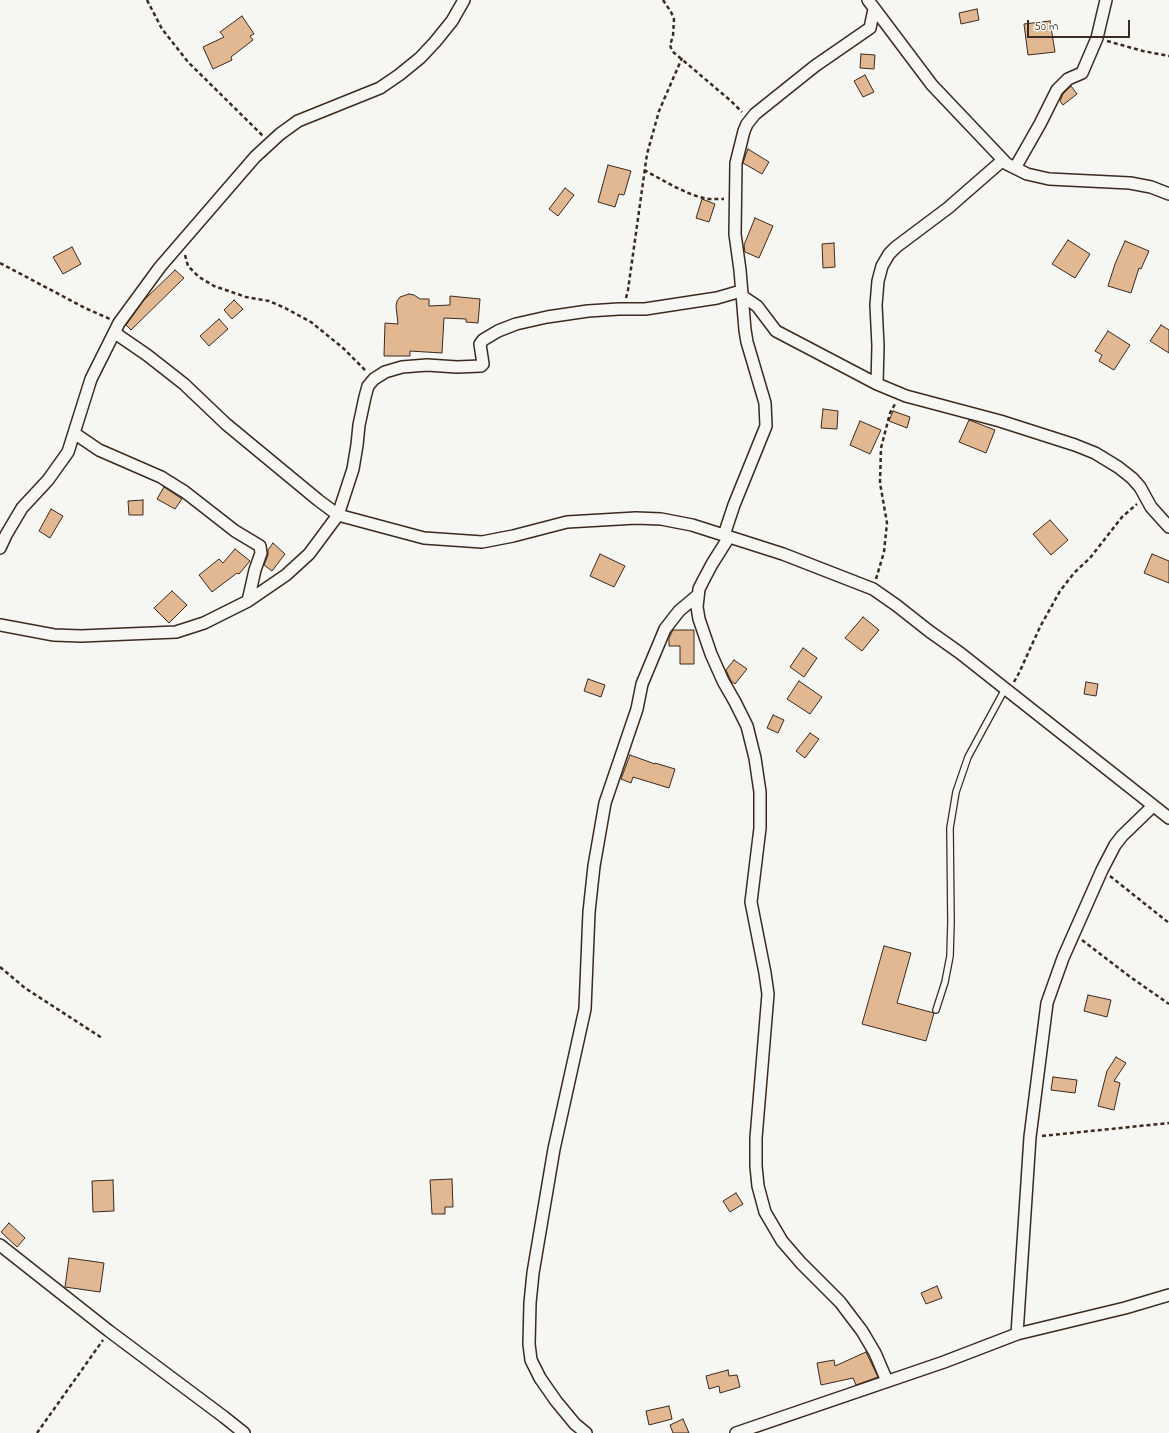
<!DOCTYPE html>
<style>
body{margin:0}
#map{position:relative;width:1169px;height:1433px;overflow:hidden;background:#f6f6f2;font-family:"Indie Flower",sans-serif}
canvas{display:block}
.scale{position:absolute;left:1027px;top:20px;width:103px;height:18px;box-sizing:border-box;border:2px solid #3b2a1e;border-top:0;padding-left:5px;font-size:12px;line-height:14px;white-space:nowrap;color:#3b2a1e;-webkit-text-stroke:3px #f6f6f2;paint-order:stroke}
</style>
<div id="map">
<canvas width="1169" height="1433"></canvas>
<div class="scale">50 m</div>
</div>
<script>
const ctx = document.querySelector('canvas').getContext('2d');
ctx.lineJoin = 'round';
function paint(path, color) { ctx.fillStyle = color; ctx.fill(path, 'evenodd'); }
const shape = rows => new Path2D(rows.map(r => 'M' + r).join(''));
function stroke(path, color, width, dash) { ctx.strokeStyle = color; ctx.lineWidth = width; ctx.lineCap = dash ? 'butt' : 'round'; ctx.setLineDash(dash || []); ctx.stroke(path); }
const building = shape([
 [977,9,979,20,961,24,959,13,977,9],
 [242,16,254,34,250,36,253,40,231,57,232,60,213,69,203,47,224,37,220,32,242,16],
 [1050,21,1055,52,1028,55,1024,24,1050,21],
 [861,54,875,55,874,69,860,68,861,54],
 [865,75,874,92,863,97,854,81,865,75],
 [1071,86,1077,94,1063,105,1060,101,1063,94,1071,86],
 [748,149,769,162,762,174,743,163,746,154,748,149],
 [608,165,631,171,624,195,619,194,615,207,598,202,608,165],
 [565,188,574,195,558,216,549,209,565,188],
 [702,199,715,204,709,222,696,218,702,199],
 [755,218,773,226,759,258,745,252,744,245,755,218],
 [1068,240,1090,254,1075,278,1052,264,1068,240],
 [1125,241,1149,251,1141,269,1139,268,1131,293,1108,286,1115,264,1125,241],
 [834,243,835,267,823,268,822,244,834,243],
 [72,247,81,264,63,274,53,257,72,247],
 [175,270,184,278,131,330,126,325,144,300,175,270],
 [409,294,414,295,420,299,429,299,429,306,450,305,450,296,480,299,478,323,466,322,466,319,444,318,442,353,410,351,410,356,384,356,385,323,398,324,396,306,397,301,400,297,409,294],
 [234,300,243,309,232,319,224,310,234,300],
 [219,319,228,329,209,346,200,336,219,319],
 [1161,325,1169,330,1169,353,1150,341,1161,325],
 [1108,331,1130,345,1114,370,1099,361,1102,355,1095,351,1108,331],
 [823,409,838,411,837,429,821,428,823,409],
 [893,411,910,417,907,428,889,421,893,411],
 [969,420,995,430,986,453,959,442,969,420],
 [860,421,881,430,870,454,850,445,860,421],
 [164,487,182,499,175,509,157,499,164,487],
 [143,500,143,515,129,515,128,501,143,500],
 [51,509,63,516,50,538,39,531,51,509],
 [1050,520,1068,540,1051,555,1033,534,1050,520],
 [273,543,285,554,272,571,264,565,268,555,268,550,273,543],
 [235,549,250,561,239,574,237,573,212,592,199,575,219,559,223,563,235,549],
 [600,554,625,566,614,587,590,576,600,554],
 [1152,554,1169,561,1169,583,1144,573,1152,554],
 [172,591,187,605,169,623,154,608,172,591],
 [863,617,879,630,862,651,845,638,863,617],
 [673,630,694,630,694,664,680,664,680,646,669,646,669,638,673,630],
 [803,648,817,658,804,677,790,667,803,648],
 [734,660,747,669,735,684,731,681,726,670,734,660],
 [588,679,605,685,601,697,584,691,588,679],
 [799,681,822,697,810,714,787,699,799,681],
 [1086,682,1098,684,1096,696,1084,694,1086,682],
 [773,715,784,720,778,733,767,728,773,715],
 [810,733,819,739,805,758,796,751,810,733],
 [630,755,655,764,655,763,675,769,669,788,633,777,631,783,621,779,630,755],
 [884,946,911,953,897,1003,934,1013,926,1041,862,1024,884,946],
 [1088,995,1111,1000,1107,1017,1084,1011,1088,995],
 [1116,1057,1126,1063,1114,1081,1120,1083,1114,1110,1098,1106,1107,1071,1116,1057],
 [1053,1077,1077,1080,1075,1093,1051,1090,1053,1077],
 [452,1179,453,1207,445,1207,445,1214,432,1214,430,1180,452,1179],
 [113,1180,114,1211,93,1212,92,1181,113,1180],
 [736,1193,743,1204,730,1212,723,1201,736,1193],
 [9,1223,25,1238,17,1247,1,1232,9,1223],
 [69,1258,104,1263,100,1292,65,1287,69,1258],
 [937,1286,942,1298,926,1304,921,1293,937,1286],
 [866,1352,878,1377,856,1385,853,1378,821,1385,817,1363,834,1360,835,1366,866,1352],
 [728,1370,729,1376,737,1375,740,1387,720,1393,719,1386,709,1389,706,1376,728,1370],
 [669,1406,672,1419,649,1425,646,1411,669,1406],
 [683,1419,689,1433,673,1433,670,1425,683,1419]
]);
const path = shape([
 [147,0,162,29,188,62,263,136],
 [663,0,671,12,674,19,673,36,670,45,672,51,731,101,742,112],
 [1107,41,1143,51,1169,56],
 [644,170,675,187,693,195,707,199,724,199],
 [185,255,188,266,199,277,214,286,246,297,269,301,285,308,311,322,343,348,367,372],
 [0,263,85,308,110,319],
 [626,298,628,290,647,154,659,111,682,58],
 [876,579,884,552,887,523,880,483,881,448,890,413,895,404],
 [1014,682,1019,673,1040,627,1060,591,1074,573,1090,558,1122,517,1137,504],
 [1110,876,1169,923],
 [1082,940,1129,976,1169,1004],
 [0,967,25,988,102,1038],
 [1042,1136,1169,1123],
 [37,1433,103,1340]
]);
const lane = shape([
 [936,1010,945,982,950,956,951,922,950,828,956,792,968,757,1005,689]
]);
const street = shape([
 [868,0,932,85,1007,164,1027,174,1049,179,1130,183,1151,187,1169,194],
 [1015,168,1040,124,1057,90,1068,79,1082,73,1097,38,1106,0],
 [742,296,757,306,776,331,877,384,906,396,1000,421,1075,445,1095,453,1118,467,1132,478,1140,487,1151,507,1169,527],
 [115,333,147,355,184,384,226,424,318,500,338,515,424,538,482,542,513,536,567,522,636,518,661,519,692,525,783,554,873,589,896,605,929,631,960,653,1169,818],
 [877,384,878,346,876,305,878,281,882,266,889,254,896,247,948,208,1003,160],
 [74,433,99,450,161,477,185,492,235,531,260,546,261,553,255,570,248,601],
 [724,535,734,505,766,426,765,403,747,342,745,330,740,270,735,234,736,163,744,131,747,124,755,114,815,66,870,28,874,9],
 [729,537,712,564,703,581,699,589,697,607,699,619,711,654,723,681,735,702,747,726,755,758,760,792,760,828,751,902,765,973,768,994,756,1138,756,1166,758,1186,765,1212,782,1241,801,1263,840,1302,862,1331,875,1353,887,1381],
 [0,548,6,535,22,508,48,480,68,452,91,379,119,323,160,267,255,157,280,134,298,121,380,88,399,75,420,58,435,42,452,21,464,0],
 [0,625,54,635,81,636,176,632,204,623,248,601,286,575,309,554,338,515,353,469,357,445,359,425,365,397,368,386,374,379,385,372,402,367,427,365,457,367,481,366,483,364,480,344,483,340,498,331,516,324,547,317,588,311,619,309,645,309,717,298,741,291],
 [0,1245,109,1331,224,1417,244,1433],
 [1017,1334,1030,1137,1047,1003,1063,958,1102,870,1115,845,1122,836,1153,806],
 [586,1433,575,1424,556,1401,540,1378,531,1360,529,1344,530,1303,533,1273,554,1149,585,1009,589,912,594,866,605,803,637,709,642,684,665,629,679,611,698,595],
 [736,1433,944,1362,1017,1334,1125,1308,1169,1295]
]);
paint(building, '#e1b892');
stroke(building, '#3b2a1e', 1);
stroke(lane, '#3b2a1e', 8);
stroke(street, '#3b2a1e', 14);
stroke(path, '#3b2a1e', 2.5, [4, 3]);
stroke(lane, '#f6f6f2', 5.5);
stroke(street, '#f6f6f2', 11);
</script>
